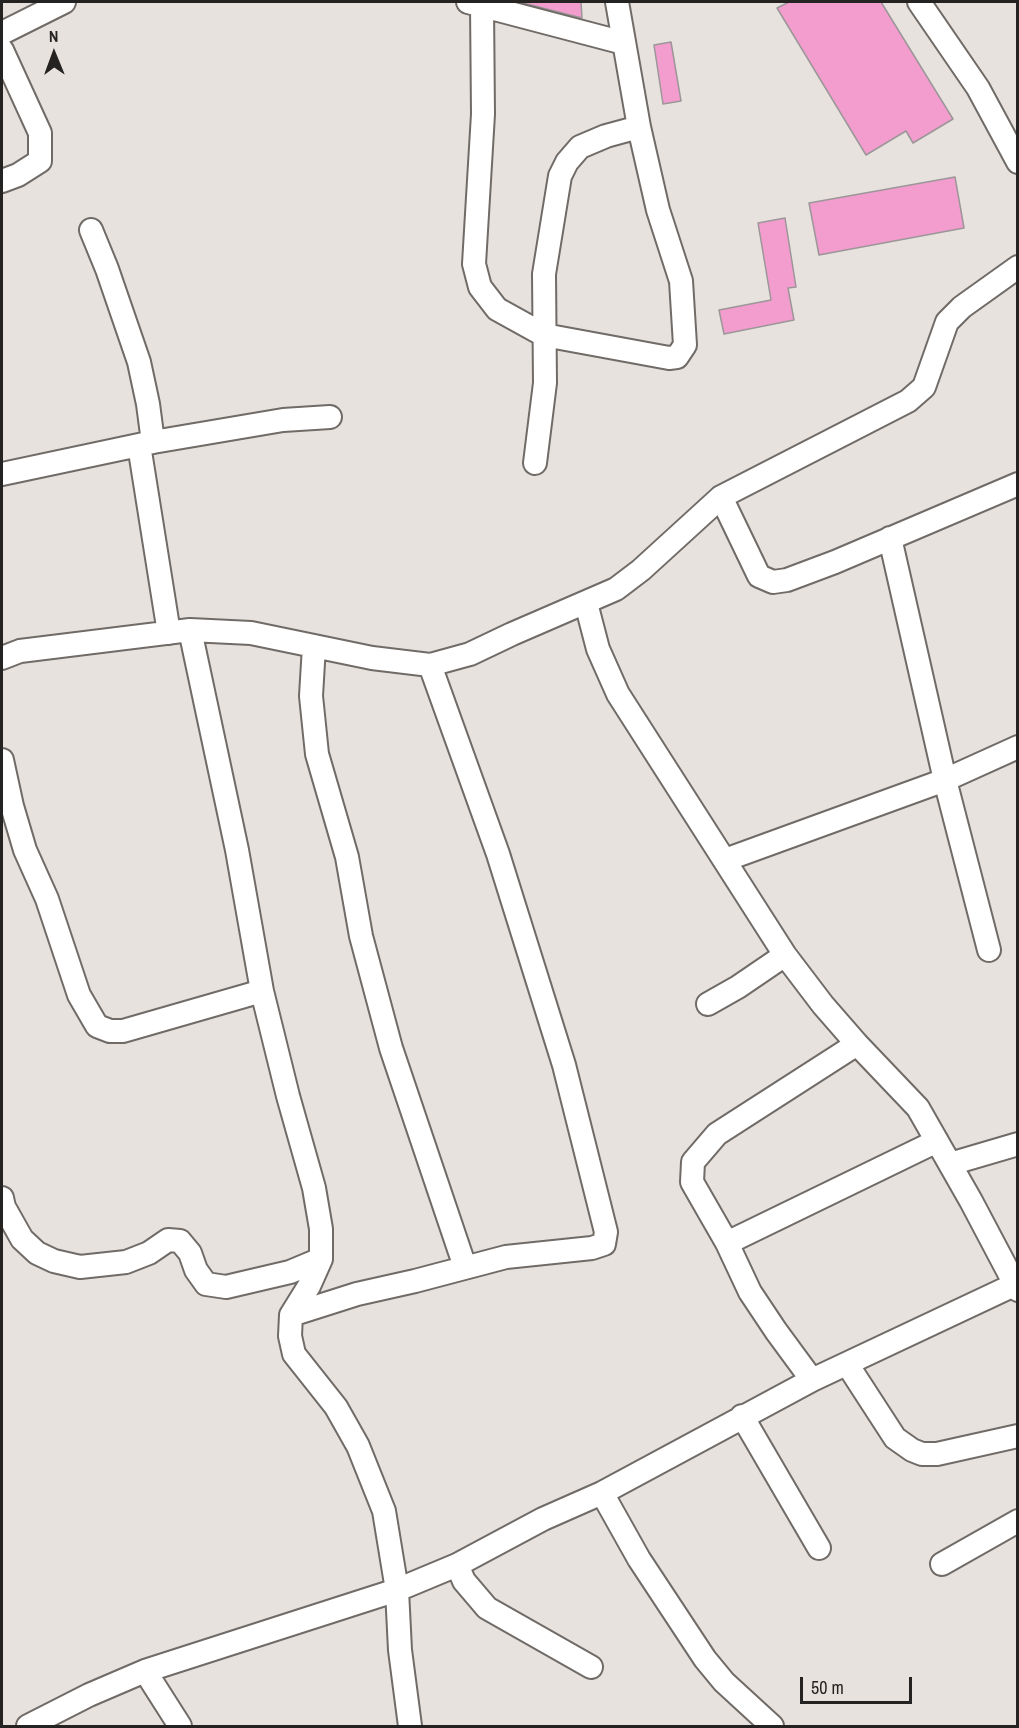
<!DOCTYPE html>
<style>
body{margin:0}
#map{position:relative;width:1019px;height:1728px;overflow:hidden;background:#e7e2dd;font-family:"Archivo Narrow",sans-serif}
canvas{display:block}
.frame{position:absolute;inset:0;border:3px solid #252321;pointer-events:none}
.north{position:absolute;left:24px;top:24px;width:60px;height:60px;-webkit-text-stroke:4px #e7e2dd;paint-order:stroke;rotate:359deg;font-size:16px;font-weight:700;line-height:24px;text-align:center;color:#252321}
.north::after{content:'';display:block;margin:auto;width:21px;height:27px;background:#252321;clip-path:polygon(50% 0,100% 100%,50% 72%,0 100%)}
.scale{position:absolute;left:800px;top:1677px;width:112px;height:27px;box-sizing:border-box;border:3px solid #252321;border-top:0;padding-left:8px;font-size:18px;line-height:21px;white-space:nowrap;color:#252321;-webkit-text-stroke:4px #e7e2dd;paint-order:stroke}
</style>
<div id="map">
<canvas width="1019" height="1728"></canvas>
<div class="frame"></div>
<div class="north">N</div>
<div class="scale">50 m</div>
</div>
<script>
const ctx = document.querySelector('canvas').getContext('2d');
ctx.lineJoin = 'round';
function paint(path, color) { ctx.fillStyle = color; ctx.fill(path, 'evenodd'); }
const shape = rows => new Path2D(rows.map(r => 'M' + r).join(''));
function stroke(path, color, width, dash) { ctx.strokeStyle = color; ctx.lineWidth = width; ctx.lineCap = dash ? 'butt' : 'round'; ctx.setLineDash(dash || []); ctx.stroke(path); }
const building = shape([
 [519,2,581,2,582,18,519,2],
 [789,2,881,2,953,119,913,143,906,131,866,155,777,8,789,2],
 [671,42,681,101,663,104,654,45,671,42],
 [955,177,964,228,819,255,809,203,955,177],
 [785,218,796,287,788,288,794,320,724,334,719,310,771,300,758,223,785,218]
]);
const minor = shape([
 [468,2,624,43],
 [919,2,978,88,1018,162],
 [482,6,483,114,474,264,480,287,497,309,544,335,669,358,677,357,685,345,681,281,658,210,639,127],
 [2,33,64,2],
 [2,50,40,133,40,161,18,175,2,181],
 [91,230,107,269,139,362,148,404,153,442],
 [139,445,169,633],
 [535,463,545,383,544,274,560,176,567,162,580,147,606,136,639,127,617,2],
 [2,474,153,442,283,420,330,417],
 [721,497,759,576,773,582,787,580,835,562,1018,484],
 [890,538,945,780,989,950],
 [586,603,598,649,618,694,785,955,823,1005,857,1044,918,1108,971,1201,1018,1290],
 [190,630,237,850,262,991,288,1096,314,1188,321,1229,321,1259,309,1286,291,1315,290,1336,294,1354,336,1407,358,1446,384,1511,397,1590,400,1650,410,1726],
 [314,646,311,696,317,754,347,857,361,936,391,1048,465,1267],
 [2,658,20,651,190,630,251,633,372,658,430,665,470,654,512,634,616,589,641,570,721,497,908,401,924,387,947,322,962,307,1018,267],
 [2,760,12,806,25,850,47,899,79,995,97,1026,110,1031,123,1031,262,991],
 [725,860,945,780,1018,747],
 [708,1004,738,987,785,955],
 [950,1164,1018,1144],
 [2,1198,4,1207,22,1239,37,1253,54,1261,80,1267,126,1262,149,1253,168,1240,180,1241,190,1253,196,1270,206,1284,226,1287,290,1272,321,1259],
 [727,1243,937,1141],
 [291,1315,357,1294,415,1281,506,1257,592,1248,604,1244,606,1232,564,1065,498,854,430,665],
 [847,1364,895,1438,912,1450,922,1454,937,1454,1018,1436],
 [812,1380,776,1331,750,1292,727,1243,692,1182,693,1162,717,1134,857,1044],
 [742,1416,819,1548],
 [602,1493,639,1559,705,1659,724,1682,772,1726],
 [942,1564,1018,1521],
 [457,1565,464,1581,487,1608,591,1667],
 [145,1671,180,1726],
 [28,1726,89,1695,145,1671,397,1590,457,1565,543,1519,602,1493,812,1380,1018,1283]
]);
paint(building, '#f29dce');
stroke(building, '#9c9699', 1.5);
stroke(minor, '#706b67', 26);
stroke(minor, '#fff', 22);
</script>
